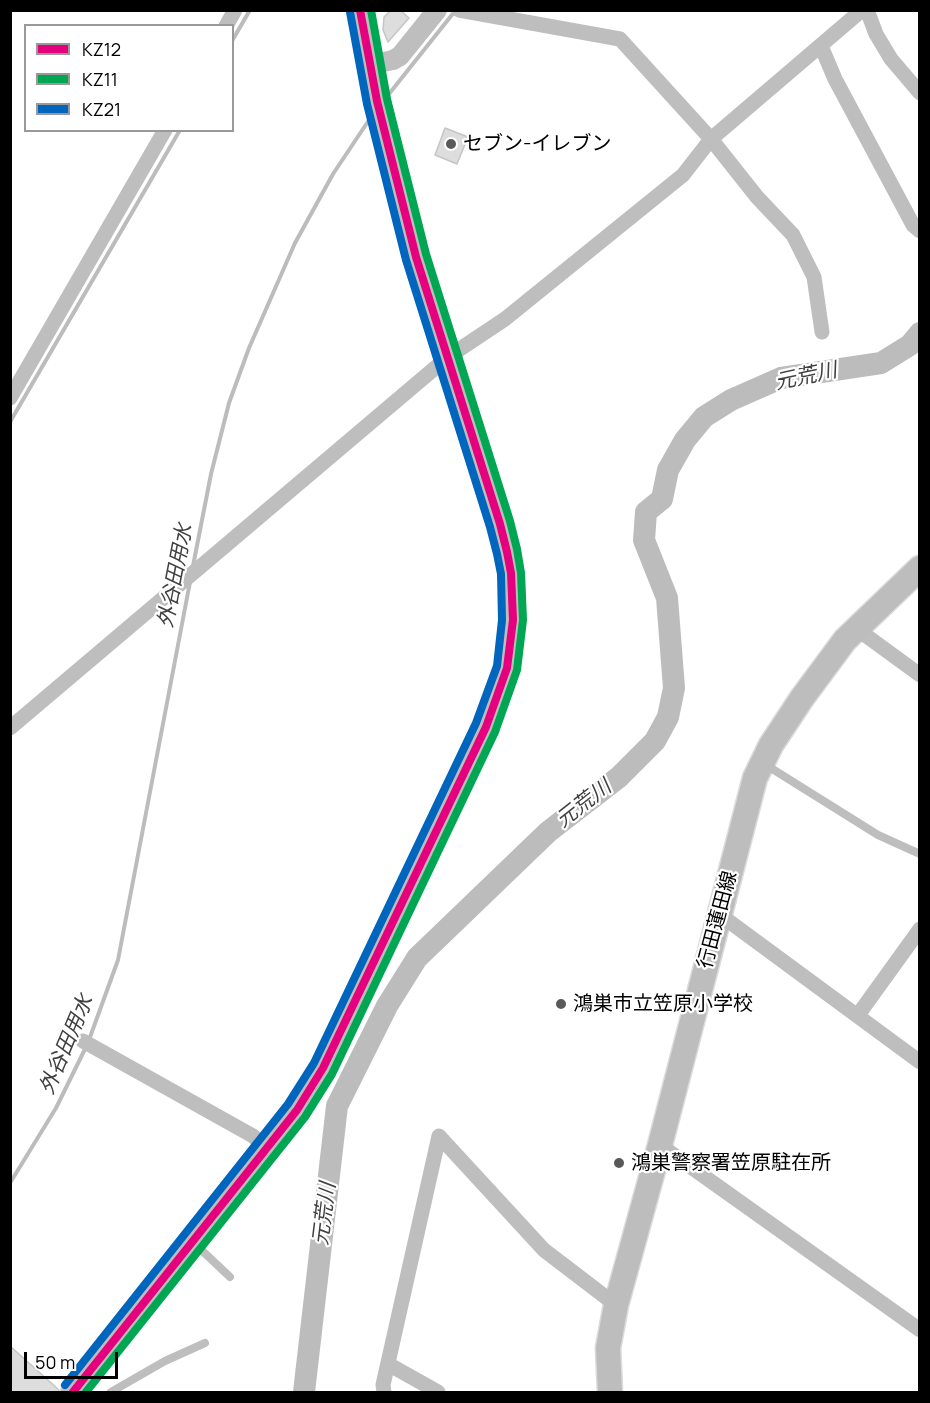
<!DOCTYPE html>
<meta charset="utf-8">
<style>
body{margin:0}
#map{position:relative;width:930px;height:1403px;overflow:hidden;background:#fff;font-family:Manrope,sans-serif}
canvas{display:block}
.frame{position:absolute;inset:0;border:12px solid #000;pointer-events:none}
.legend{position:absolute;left:24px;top:24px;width:210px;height:108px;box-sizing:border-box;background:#fff;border:2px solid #999;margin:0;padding:8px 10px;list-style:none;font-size:18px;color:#000}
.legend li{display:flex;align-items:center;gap:12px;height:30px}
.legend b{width:30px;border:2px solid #999}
.scale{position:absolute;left:24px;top:1352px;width:94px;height:27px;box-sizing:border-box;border:3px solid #000;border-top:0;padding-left:8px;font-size:18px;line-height:21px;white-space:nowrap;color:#000;-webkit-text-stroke:4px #fff;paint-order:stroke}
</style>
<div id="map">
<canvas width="930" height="1403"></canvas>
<div class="frame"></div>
<ul class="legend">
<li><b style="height:8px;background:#e5007d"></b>KZ12</li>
<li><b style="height:8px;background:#00a651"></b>KZ11</li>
<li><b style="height:8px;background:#0065bd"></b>KZ21</li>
</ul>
<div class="scale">50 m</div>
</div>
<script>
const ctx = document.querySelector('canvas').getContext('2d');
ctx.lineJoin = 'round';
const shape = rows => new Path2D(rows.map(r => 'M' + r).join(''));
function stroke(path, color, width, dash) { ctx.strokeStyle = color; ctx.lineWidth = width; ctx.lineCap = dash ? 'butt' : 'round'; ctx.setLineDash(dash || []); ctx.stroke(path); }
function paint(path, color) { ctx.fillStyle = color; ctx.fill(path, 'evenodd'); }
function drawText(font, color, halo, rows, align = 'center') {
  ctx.font = font + ' Manrope,"Noto Sans JP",sans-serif'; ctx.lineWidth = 4.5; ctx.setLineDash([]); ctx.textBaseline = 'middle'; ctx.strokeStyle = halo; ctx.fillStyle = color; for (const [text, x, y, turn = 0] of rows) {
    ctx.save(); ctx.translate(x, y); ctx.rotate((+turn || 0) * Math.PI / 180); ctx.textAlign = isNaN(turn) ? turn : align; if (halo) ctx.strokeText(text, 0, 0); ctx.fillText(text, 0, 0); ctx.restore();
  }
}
const stream = shape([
 [232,41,250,10],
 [385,99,455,11],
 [10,422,180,130],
 [193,566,211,474,229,403,249,348,295,243,333,174,371,117],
 [89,1040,118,960,190,582],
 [10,1183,56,1108,86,1047]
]);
const river = shape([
 [304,1392,337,1106,387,1006,417,958,548,832,619,777,655,741,668,717,674,688,667,598,644,540,646,512,662,499,668,470,685,440,704,417,731,400,781,378,881,363,910,345,920,333]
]);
const building = shape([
 [400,10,409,18,388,42,383,30,384,17,390,11,400,10],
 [445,128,468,137,457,164,435,155,445,128],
 [10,1346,59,1390,59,1392,10,1392,10,1346]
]);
const service = shape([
 [766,765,878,835,920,854],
 [194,1243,230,1277],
 [111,1392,165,1361,205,1343]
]);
const minor = shape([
 [459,10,620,39,711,139,757,197,793,235,814,277,822,332],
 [867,10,876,34,891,59,920,93],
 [226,26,235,10],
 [821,46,835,79,913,225,920,231],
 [10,398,165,130],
 [857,629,920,675],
 [10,728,448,357,505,319,683,175,711,139,862,10],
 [719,914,920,1062],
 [858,1015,920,929],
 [83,1041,253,1136,267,1149],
 [660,1145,920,1330],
 [388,1364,438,1392],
 [384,1392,383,1385,439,1136,544,1250,616,1305]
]);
const tertiary = shape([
 [369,65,393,60,400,56,437,10]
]);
const primary = shape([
 [73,1392,297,1110,323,1068,486,727,507,668,513,620,511,573,507,552,500,524,416,257,377,101,360,10],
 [610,1392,608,1348,616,1305,660,1145,755,778,771,745,802,698,845,640,920,568]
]);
const bus1 = shape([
 [73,1392,297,1110,323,1068,486,727,507,668,513,620,511,573,507,552,500,524,416,257,377,101,360,10]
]);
const bus2 = shape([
 [86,1392,305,1117,332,1074,495,732,517,670,523,620,521,573,517,549,510,521,426,254,387,99,371,10]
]);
const bus3 = shape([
 [65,1385,288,1104,314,1063,476,723,497,666,502,620,501,574,497,554,490,527,406,260,367,104,350,12]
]);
const markers = [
 [451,144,6,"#595959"],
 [561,1004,6,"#595959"],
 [619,1163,6,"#595959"]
];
const poiNames = [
 ["セブン-イレブン",463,144],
 ["鴻巣市立笠原小学校",573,1004],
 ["鴻巣警察署笠原駐在所",631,1163]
];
const streetNames = [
 ["行田蓮田線",718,920,-75]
];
const waterNames = [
 ["元荒川",806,377,-12],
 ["外谷田用水",176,576,-79],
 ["元荒川",584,804,-38],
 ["外谷田用水",67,1045,-67],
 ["元荒川",325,1214,-83]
];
stroke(stream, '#bcbcbc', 4);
stroke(river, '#bcbcbc', 22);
paint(building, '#ddd');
stroke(building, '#c5c5c5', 1.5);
stroke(primary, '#dbdbdb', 27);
stroke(service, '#bebebe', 8);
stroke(minor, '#bebebe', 15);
stroke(tertiary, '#bebebe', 20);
stroke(primary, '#bdbdbd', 24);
stroke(bus1, '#e5007d', 8);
stroke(bus2, '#00a651', 8);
stroke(bus3, '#0065bd', 8);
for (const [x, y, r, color] of markers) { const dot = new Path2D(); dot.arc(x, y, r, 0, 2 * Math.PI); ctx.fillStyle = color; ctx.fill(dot); stroke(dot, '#fff', 2); }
drawText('20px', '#000', '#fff', poiNames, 'left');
drawText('20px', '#000', '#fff', streetNames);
drawText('italic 21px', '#414141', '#fff', waterNames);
</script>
